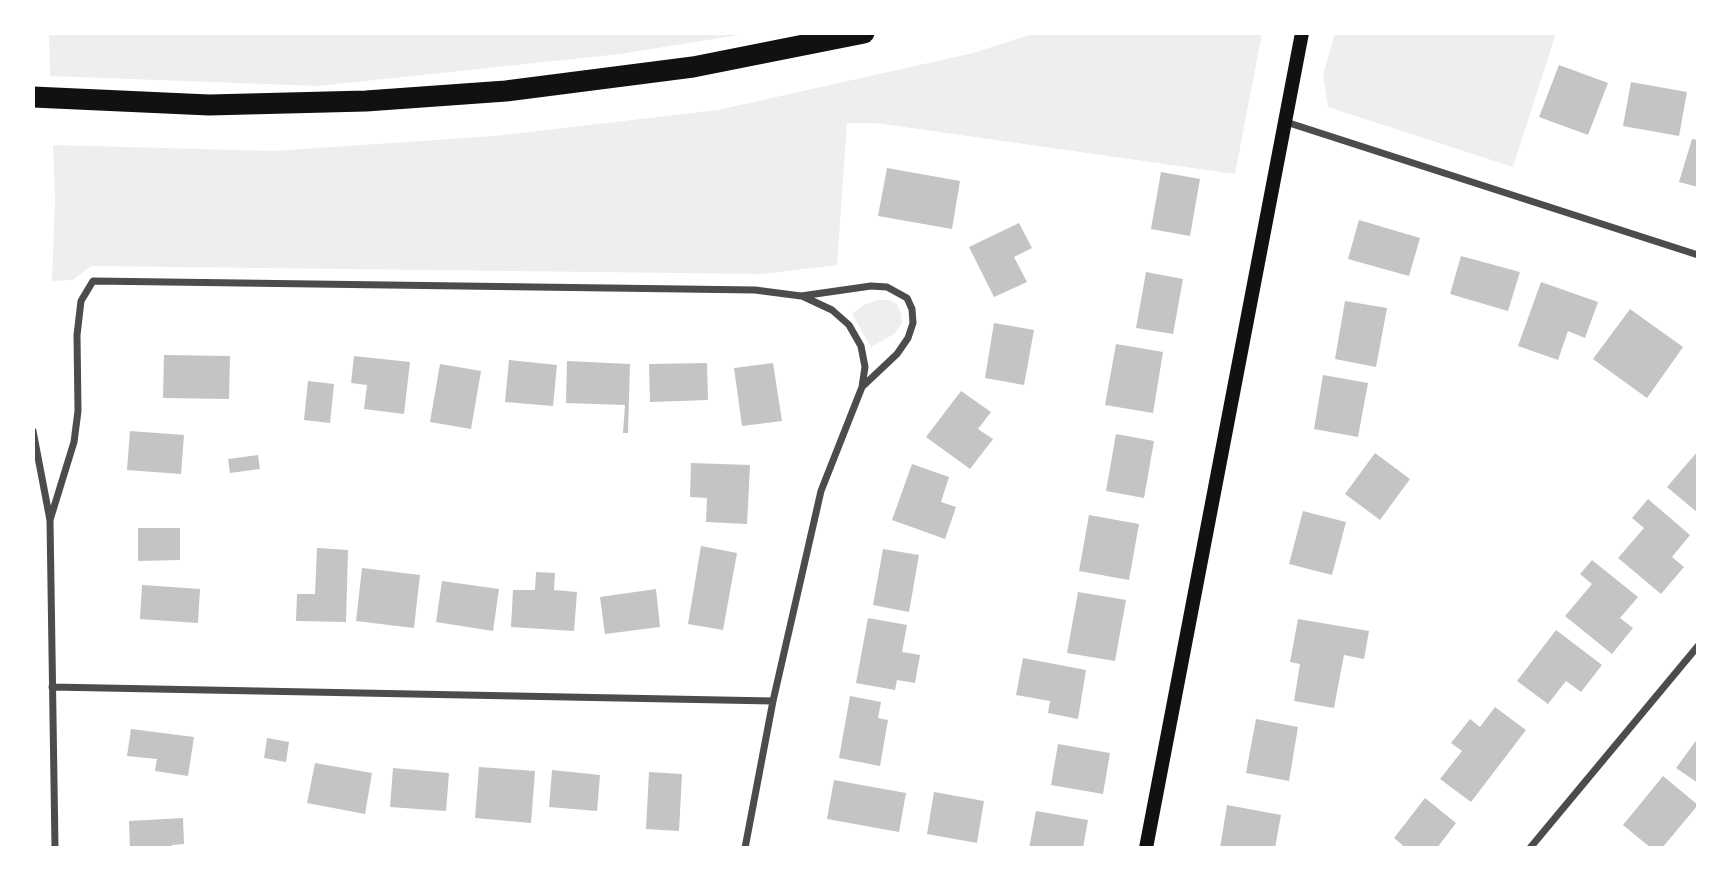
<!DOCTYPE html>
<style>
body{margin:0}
#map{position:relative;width:1731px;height:881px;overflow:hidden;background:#fff;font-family:"Work Sans",sans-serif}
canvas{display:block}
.frame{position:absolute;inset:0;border:35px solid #fff;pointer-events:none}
</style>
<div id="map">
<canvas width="1731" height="881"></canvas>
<div class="frame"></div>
</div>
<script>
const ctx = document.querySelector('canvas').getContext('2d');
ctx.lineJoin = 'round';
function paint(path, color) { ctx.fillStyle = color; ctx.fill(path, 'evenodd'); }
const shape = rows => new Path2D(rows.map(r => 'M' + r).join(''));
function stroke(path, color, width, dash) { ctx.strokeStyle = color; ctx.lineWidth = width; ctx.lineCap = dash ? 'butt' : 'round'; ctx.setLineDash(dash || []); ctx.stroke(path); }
const green = shape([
 [49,33,751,33,620,54,318,86,50,76],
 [1036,33,1262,33,1235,174,876,123,847,123,837,265,763,274,91,266,73,280,52,281,55,199,53,145,273,151,495,136,718,110,973,53],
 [1335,33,1556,33,1513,167,1328,107,1323,75],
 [877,300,888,300,897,304,901,314,902,323,894,334,871,347,852,314,864,305]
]);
const building = shape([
 [1559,65,1608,83,1588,135,1539,117],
 [1631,82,1687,92,1679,136,1623,126],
 [1692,139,1698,140,1698,187,1679,182],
 [887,168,960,181,952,229,878,216],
 [1161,172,1200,179,1190,236,1151,229],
 [1359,220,1420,238,1409,276,1348,259],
 [1019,223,1032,248,1014,257,1027,282,994,297,969,247],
 [1461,256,1520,272,1508,311,1450,294],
 [1146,272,1183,279,1173,334,1136,328],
 [1541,282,1598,302,1585,338,1568,331,1558,360,1518,346],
 [1345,301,1387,308,1376,367,1335,359],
 [1630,309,1683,347,1647,398,1593,359],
 [994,323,1034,330,1024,385,985,378],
 [1116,344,1163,352,1153,413,1105,405],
 [164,355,230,356,229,399,163,398],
 [354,356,410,362,404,414,364,409,367,385,351,383],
 [509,360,557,365,553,406,505,402],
 [567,361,630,364,628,433,623,433,625,405,566,403],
 [707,363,708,400,650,402,649,364],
 [773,363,782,421,742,426,734,368],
 [440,364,481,371,471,429,430,422],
 [1323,375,1368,383,1358,437,1314,429],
 [308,381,334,384,330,423,304,420],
 [961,391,991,412,978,429,993,439,970,469,926,437],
 [130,431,184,435,181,474,127,470],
 [1116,434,1154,441,1144,498,1106,491],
 [1698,451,1698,513,1667,487],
 [1375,453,1410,479,1380,520,1345,494],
 [258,455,260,469,230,473,228,459],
 [691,463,750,465,747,524,706,522,707,498,690,497],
 [912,464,949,477,941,502,956,507,945,539,892,520],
 [1648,499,1690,535,1672,557,1684,567,1661,594,1618,558,1644,528,1632,518],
 [1303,511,1346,522,1332,575,1289,564],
 [1089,515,1139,524,1129,580,1079,571],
 [138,528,180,528,180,560,138,561],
 [701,546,737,553,723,630,688,624],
 [317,548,348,550,346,622,296,621,297,594,315,594],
 [883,549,919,555,909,612,873,605],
 [1592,560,1638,597,1620,618,1633,628,1612,654,1565,616,1592,584,1580,574],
 [362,568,420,575,414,628,356,621],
 [536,572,555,573,554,590,577,592,574,631,511,627,513,590,535,590],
 [442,581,499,589,493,631,436,622],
 [142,585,200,589,198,623,140,619],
 [656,589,660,627,605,634,600,597],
 [1078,592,1126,600,1115,661,1067,653],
 [868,618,907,625,902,652,920,655,915,683,897,680,895,690,856,683],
 [1298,619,1369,631,1364,659,1344,655,1334,708,1294,701,1300,664,1290,662],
 [1556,630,1602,665,1581,692,1566,681,1548,704,1517,681],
 [1023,658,1086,670,1078,719,1048,713,1050,701,1016,695],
 [850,696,881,702,878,718,888,720,880,766,839,758],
 [1495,707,1526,730,1471,802,1440,779,1462,751,1451,743,1470,719,1480,727],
 [1256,719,1298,727,1289,781,1246,773],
 [131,729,194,737,188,776,155,771,157,759,127,756],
 [267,738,289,742,286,762,264,758],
 [1698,738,1698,783,1676,768],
 [1058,744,1110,753,1103,794,1051,785],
 [315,763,372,773,365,814,307,803],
 [479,767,535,771,531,823,475,818],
 [393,768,449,773,446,811,390,807],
 [552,770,600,775,597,811,549,807],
 [649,772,682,774,679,831,646,829],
 [1663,776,1698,805,1662,848,1651,848,1623,825],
 [834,780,906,793,899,832,827,819],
 [934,792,984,801,977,843,927,834],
 [1425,798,1456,823,1437,848,1406,848,1394,838],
 [1227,805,1281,815,1275,848,1220,848],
 [1036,811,1088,820,1083,848,1029,848],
 [183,818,184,844,172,845,172,848,130,848,129,821]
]);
const minor = shape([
 [1286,122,1698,255],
 [33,431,50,520,55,848],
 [50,520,74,442,78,411,77,335,81,301,93,281,755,290,801,296,871,286,887,287,907,298,912,309,913,323,908,338,897,354,862,387],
 [52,687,773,701],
 [745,848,773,701,821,491,862,387,865,367,861,346,849,325,832,310,802,296],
 [1530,848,1698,646]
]);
const secondary = shape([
 [1146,848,1302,33]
]);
const motorway = shape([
 [33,97,209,105,366,101,506,91,693,67,864,33]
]);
paint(green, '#eee');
paint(building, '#c4c4c4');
stroke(minor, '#4c4c4c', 7);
stroke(secondary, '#111', 14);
stroke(motorway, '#111', 21);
</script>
